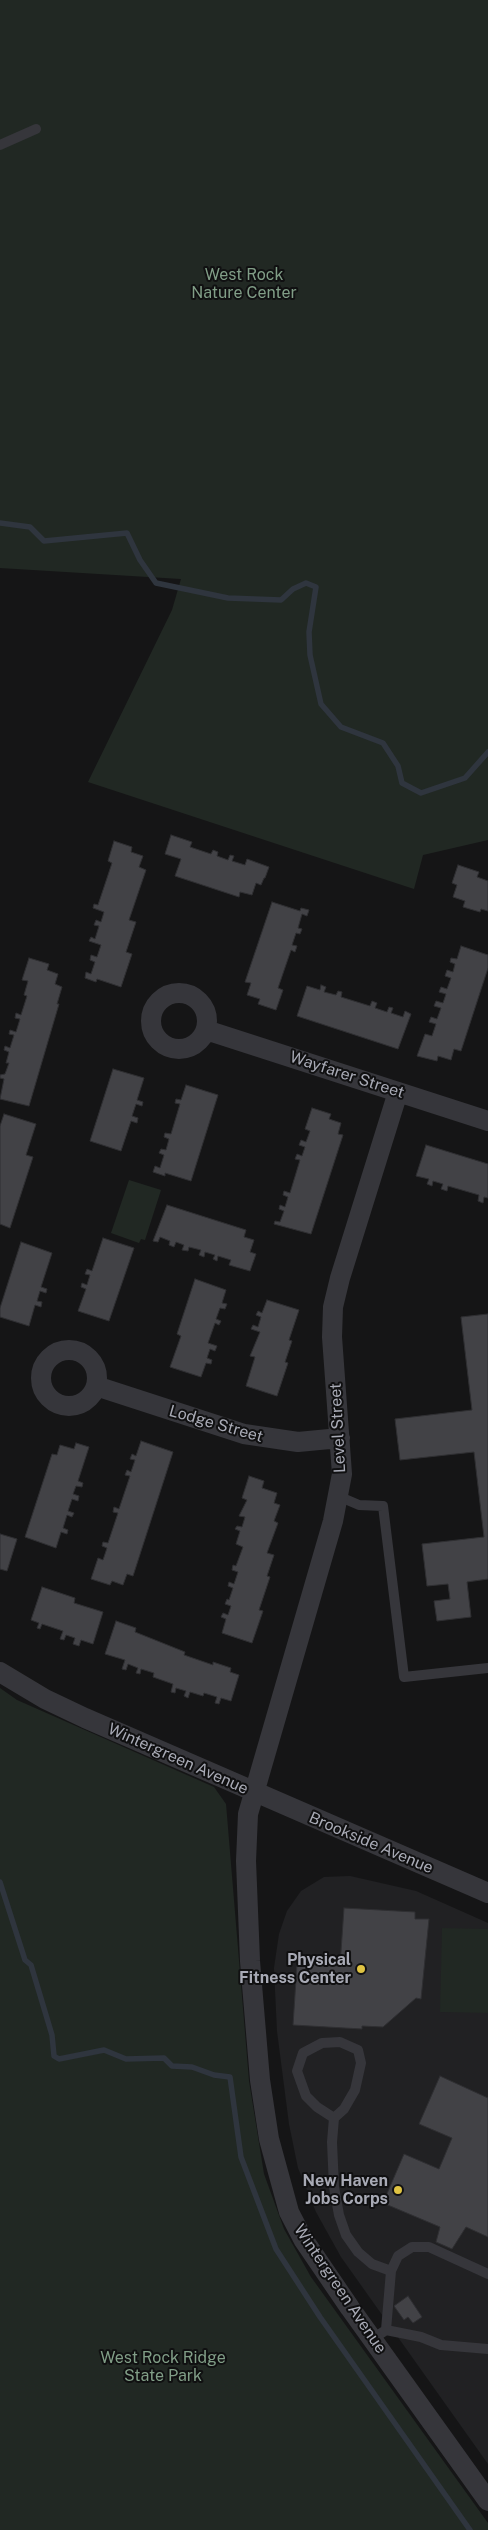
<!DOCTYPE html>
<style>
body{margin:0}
canvas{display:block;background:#151516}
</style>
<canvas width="488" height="2530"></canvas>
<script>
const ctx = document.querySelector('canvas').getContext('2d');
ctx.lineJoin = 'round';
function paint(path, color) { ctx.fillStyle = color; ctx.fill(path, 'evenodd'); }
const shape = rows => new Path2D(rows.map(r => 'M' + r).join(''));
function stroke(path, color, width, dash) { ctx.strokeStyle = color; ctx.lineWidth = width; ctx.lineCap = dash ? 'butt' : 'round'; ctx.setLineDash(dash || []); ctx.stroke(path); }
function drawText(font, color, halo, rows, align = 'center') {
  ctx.font = font + ' "Public Sans",sans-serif'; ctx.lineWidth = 4; ctx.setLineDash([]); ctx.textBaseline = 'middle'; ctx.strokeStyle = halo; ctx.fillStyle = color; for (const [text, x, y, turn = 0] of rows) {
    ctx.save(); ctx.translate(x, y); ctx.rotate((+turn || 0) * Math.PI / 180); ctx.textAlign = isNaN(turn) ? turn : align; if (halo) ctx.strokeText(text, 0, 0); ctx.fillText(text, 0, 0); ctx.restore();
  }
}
const built = shape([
 [350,1876,416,1891,488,1923,488,2464,341,2257,316,2212,298,2168,289,2124,277,2031,274,1968,279,1934,287,1911,301,1891,324,1877]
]);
const green = shape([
 [0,0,488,0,488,840,423,855,414,889,88,782,172,610,181,579,0,568],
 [129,1180,161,1190,145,1240,141,1239,139,1243,111,1233],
 [0,1688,17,1700,214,1787,226,1804,249,2081,264,2174,284,2229,311,2277,488,2523,488,2530,0,2530],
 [442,1928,488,1929,488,2013,440,2012]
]);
const stream = shape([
 [0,523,30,527,44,541,127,533,140,560,156,583,228,598,281,600,293,589,306,583,316,587,309,632,310,655,321,704,341,727,383,743,398,766,402,783,421,793,465,778,488,752],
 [0,1882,25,1960,31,1965,52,2035,54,2056,59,2059,104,2050,126,2059,164,2058,172,2066,192,2067,214,2075,230,2077,241,2157,276,2249,320,2317,470,2530]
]);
const building = shape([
 [171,835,192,842,190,847,211,854,213,850,218,852,217,856,228,860,230,855,234,856,232,861,245,865,247,859,269,867,265,878,264,878,261,885,256,883,252,895,240,892,239,897,175,876,181,859,165,854,171,835],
 [114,841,132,847,131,852,143,856,139,867,146,870,129,920,136,922,126,952,132,954,121,987,97,979,96,982,85,978,86,972,91,974,95,962,90,960,91,955,97,957,101,945,89,941,91,937,95,939,99,926,94,925,96,920,101,922,104,912,93,908,94,904,98,905,112,863,108,861,114,841],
 [458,865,479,872,477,877,488,881,488,911,481,909,480,912,463,907,465,901,453,897,457,885,452,883,458,865],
 [272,902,300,911,301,908,309,910,307,916,302,914,298,928,302,929,300,934,296,933,292,945,297,946,295,952,291,950,278,988,283,990,276,1010,258,1004,260,999,247,995,251,983,245,982,272,902],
 [461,946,488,955,488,968,461,1051,454,1049,451,1060,438,1056,437,1061,417,1056,425,1034,432,1036,436,1024,429,1022,431,1017,437,1019,441,1008,434,1006,436,1001,443,1003,446,994,439,992,441,987,447,989,451,978,445,976,447,970,453,972,455,964,450,962,451,958,457,959,461,946],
 [29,958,49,964,47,970,58,974,55,984,62,987,57,1004,59,1004,29,1106,0,1099,4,1079,0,1078,0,1075,5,1074,9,1063,6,1063,9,1052,4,1050,5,1046,10,1048,14,1035,9,1034,10,1030,16,1032,20,1019,15,1018,16,1013,21,1015,27,996,24,995,28,981,22,980,29,958],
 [321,985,326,987,324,992,336,995,338,991,342,992,341,997,370,1006,372,1001,377,1003,375,1008,387,1012,389,1007,393,1008,391,1013,403,1017,405,1011,411,1014,398,1049,297,1016,307,986,320,990,321,985],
 [113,1069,144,1078,137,1100,143,1102,142,1106,136,1104,132,1116,138,1118,137,1123,131,1121,121,1151,90,1141,113,1069],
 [186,1085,218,1095,191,1181,165,1173,165,1176,153,1172,155,1166,160,1168,164,1155,159,1153,161,1149,166,1150,169,1139,164,1137,165,1133,171,1134,180,1104,175,1103,176,1099,181,1100,186,1085],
 [312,1108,331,1114,329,1119,341,1123,338,1134,343,1135,311,1234,274,1224,275,1221,280,1222,284,1211,279,1209,280,1205,285,1207,288,1197,283,1195,284,1191,290,1193,300,1160,295,1159,297,1154,302,1156,305,1147,299,1145,301,1140,306,1142,310,1131,305,1129,312,1108],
 [4,1114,36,1124,26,1155,33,1157,10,1228,0,1224,0,1126,4,1114],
 [426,1145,488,1164,488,1198,484,1197,483,1203,478,1201,479,1195,448,1186,447,1191,441,1189,443,1184,433,1181,432,1186,427,1184,429,1179,416,1176,426,1145],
 [167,1205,246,1230,244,1237,254,1240,250,1252,256,1254,250,1271,229,1265,231,1260,218,1256,217,1261,213,1259,215,1255,205,1252,204,1257,199,1255,201,1250,189,1247,188,1251,182,1250,184,1245,176,1242,174,1247,169,1245,170,1241,160,1237,158,1242,153,1241,167,1205],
 [103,1238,134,1248,109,1321,78,1311,86,1289,81,1287,82,1283,87,1285,90,1275,85,1274,87,1269,92,1271,103,1238],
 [21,1242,52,1253,41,1287,47,1289,46,1293,40,1291,37,1301,42,1302,41,1307,35,1305,29,1326,0,1317,0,1308,21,1242],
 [195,1279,226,1290,222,1303,227,1304,225,1309,220,1308,216,1319,221,1321,219,1325,215,1323,208,1343,217,1346,215,1351,210,1349,207,1358,212,1360,211,1364,206,1363,201,1377,170,1367,181,1336,177,1334,195,1279],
 [267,1300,299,1310,289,1340,292,1341,285,1362,288,1363,277,1396,246,1386,255,1357,250,1356,260,1332,251,1329,253,1325,258,1327,261,1317,256,1315,258,1311,262,1313,267,1300],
 [488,1314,488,1579,467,1582,471,1617,437,1621,434,1601,450,1599,448,1584,427,1586,422,1544,484,1537,474,1452,400,1460,395,1419,472,1410,461,1317,488,1314],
 [141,1441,173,1452,133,1576,127,1574,123,1585,112,1581,110,1585,91,1579,98,1558,103,1560,107,1548,102,1546,103,1542,108,1543,118,1513,113,1512,114,1507,119,1509,130,1476,125,1475,127,1470,131,1472,135,1460,130,1459,132,1454,136,1456,141,1441],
 [76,1443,89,1447,78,1481,83,1483,82,1487,76,1486,73,1494,79,1496,78,1501,72,1499,68,1511,74,1513,72,1517,67,1515,63,1528,68,1530,67,1534,61,1532,56,1548,25,1537,52,1454,57,1455,60,1445,74,1449,76,1443],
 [249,1476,264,1481,262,1488,277,1493,274,1503,280,1505,274,1521,278,1523,267,1553,274,1555,267,1576,270,1577,259,1610,263,1611,252,1643,222,1633,226,1619,221,1617,223,1613,228,1615,231,1606,225,1604,227,1599,229,1600,233,1588,228,1586,229,1582,234,1584,238,1572,232,1570,233,1565,236,1566,243,1547,236,1544,240,1531,235,1529,237,1526,242,1527,245,1517,239,1516,247,1500,242,1498,249,1476],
 [0,1534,17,1539,7,1571,0,1569,0,1534],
 [42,1587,75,1598,74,1603,103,1612,93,1644,81,1640,79,1646,73,1644,75,1638,66,1635,64,1640,60,1639,63,1631,42,1624,40,1629,37,1628,39,1623,31,1620,42,1587],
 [116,1621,136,1628,135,1632,185,1652,184,1655,213,1665,213,1662,231,1668,230,1672,239,1675,231,1701,221,1698,219,1704,215,1703,217,1697,204,1693,203,1696,190,1692,188,1698,184,1696,186,1691,176,1688,175,1693,171,1692,173,1684,153,1677,154,1673,141,1669,140,1674,136,1673,138,1668,128,1664,126,1670,122,1669,125,1660,105,1654,116,1621],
 [344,1908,415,1912,415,1919,429,1919,421,1999,416,1998,383,2027,362,2026,362,2029,293,2025,297,1964,340,1966,344,1908],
 [440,2076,488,2098,488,2237,466,2227,452,2249,436,2242,440,2227,383,2203,404,2154,439,2169,452,2138,419,2124,440,2076],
 [408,2296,422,2317,413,2323,408,2317,404,2320,394,2306,408,2296]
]);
const lane = shape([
 [0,145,36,129],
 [338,1496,359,1505,383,1506,404,1677,488,1668],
 [334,2118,317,2107,306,2096,297,2071,303,2053,322,2043,340,2042,358,2050,361,2063,355,2090,344,2109,334,2118,332,2142,334,2187,339,2215,346,2235,358,2252,372,2264,391,2271],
 [386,2330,391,2271,398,2256,412,2247,429,2247,488,2274],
 [380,2334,386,2330,421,2337,441,2345,488,2349]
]);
const street = shape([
 '151 1021a28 28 0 1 1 56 0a28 28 0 1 1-56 0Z',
 [206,1030,488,1121],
 [398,1092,340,1278,333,1307,332,1337,342,1474,333,1521,248,1814,246,1861,250,1961,260,2080,269,2139,289,2212,303,2239,350,2308,488,2501],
 '41 1378a28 28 0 1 1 56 0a28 28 0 1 1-56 0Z',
 [96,1386,244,1434,298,1442,340,1438],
 [0,1672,45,1699,85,1718,488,1893]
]);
const markers = [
 [361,1969,5,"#dfc343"],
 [398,2190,5,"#dfc343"]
];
const parkNames = [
 ["West Rock",244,275],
 ["Nature Center",244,293],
 ["West Rock Ridge",163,2358],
 ["State Park",163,2376]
];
const streetNames = [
 ["Wayfarer Street",347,1075,18],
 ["Lodge Street",216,1424,16],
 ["Level Street",338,1428,-93],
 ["Wintergreen Avenue",178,1759,24],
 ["Brookside Avenue",371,1843,23],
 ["Wintergreen Avenue",340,2289,56]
];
const poiNames = [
 ["Physical",351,1960],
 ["Fitness Center",351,1978],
 ["New Haven",388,2181],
 ["Jobs Corps",388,2199]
];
paint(built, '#212123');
paint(green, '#212823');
stroke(stream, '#2f353e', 5.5);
paint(building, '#424246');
stroke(building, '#2f2f32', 1);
stroke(lane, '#36363b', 10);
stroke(street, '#36363b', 20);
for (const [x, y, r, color] of markers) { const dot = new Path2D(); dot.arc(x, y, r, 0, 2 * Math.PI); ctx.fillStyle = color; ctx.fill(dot); stroke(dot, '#101011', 2); }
drawText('16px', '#819e87', '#101011', parkNames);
drawText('16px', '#a8aab5', '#101011', streetNames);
drawText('bold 16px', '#a8aab5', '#101011', poiNames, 'right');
</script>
